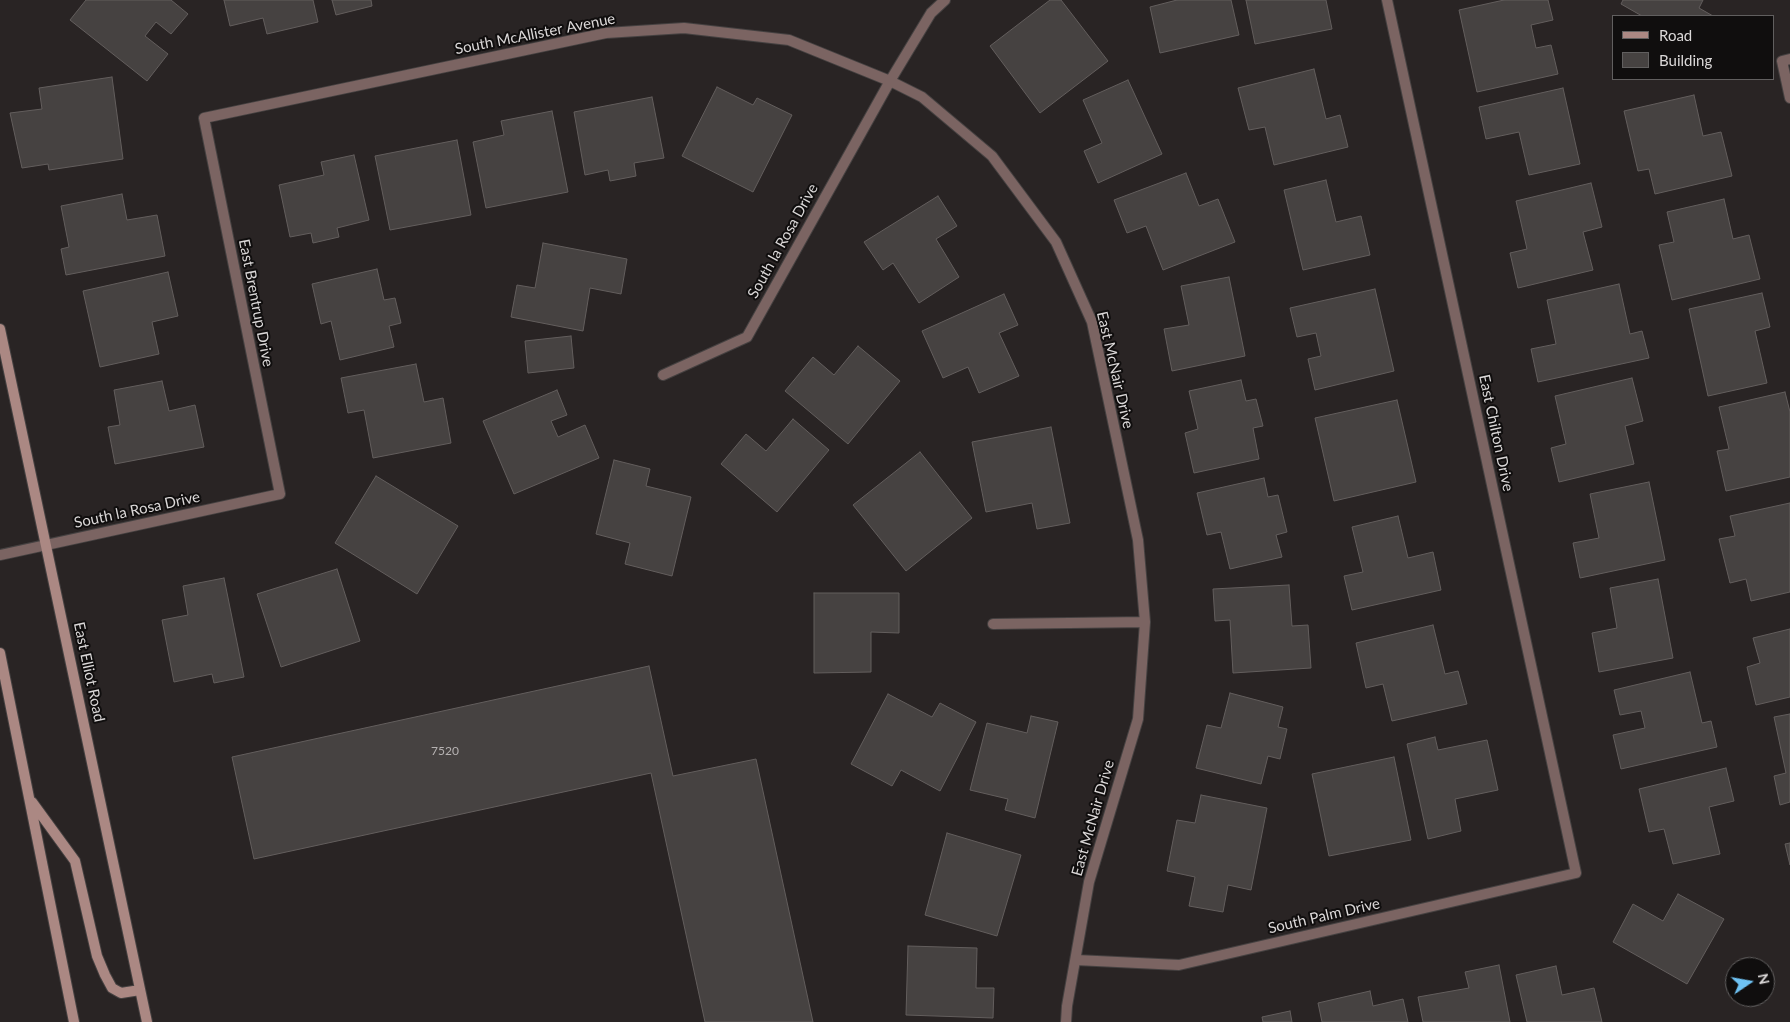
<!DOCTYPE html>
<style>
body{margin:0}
#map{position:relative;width:1790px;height:1022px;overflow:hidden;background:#292424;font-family:Lato,sans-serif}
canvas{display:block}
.legend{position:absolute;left:1612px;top:15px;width:162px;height:65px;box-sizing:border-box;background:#100e0e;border:1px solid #615f5f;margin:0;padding:6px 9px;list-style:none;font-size:15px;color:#dbd8d8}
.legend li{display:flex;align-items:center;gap:10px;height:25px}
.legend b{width:25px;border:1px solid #615f5f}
.north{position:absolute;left:1725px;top:957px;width:50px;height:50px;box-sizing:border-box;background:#100e0e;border:1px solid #615f5f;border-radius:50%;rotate:78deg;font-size:14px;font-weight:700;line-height:20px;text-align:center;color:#dbd8d8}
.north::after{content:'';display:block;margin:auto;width:18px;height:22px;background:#6ec2f3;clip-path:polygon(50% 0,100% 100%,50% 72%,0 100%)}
</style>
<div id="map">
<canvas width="1790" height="1022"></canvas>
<ul class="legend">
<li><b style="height:6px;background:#ab8883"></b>Road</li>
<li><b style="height:14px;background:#464241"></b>Building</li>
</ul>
<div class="north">N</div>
</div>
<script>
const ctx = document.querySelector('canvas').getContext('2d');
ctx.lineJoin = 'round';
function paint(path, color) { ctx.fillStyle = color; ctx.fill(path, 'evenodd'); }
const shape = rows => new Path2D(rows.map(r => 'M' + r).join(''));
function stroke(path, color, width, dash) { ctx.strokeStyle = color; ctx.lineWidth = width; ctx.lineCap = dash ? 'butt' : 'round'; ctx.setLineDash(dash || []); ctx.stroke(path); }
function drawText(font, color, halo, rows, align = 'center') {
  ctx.font = font + ' Lato,sans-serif'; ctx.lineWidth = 4; ctx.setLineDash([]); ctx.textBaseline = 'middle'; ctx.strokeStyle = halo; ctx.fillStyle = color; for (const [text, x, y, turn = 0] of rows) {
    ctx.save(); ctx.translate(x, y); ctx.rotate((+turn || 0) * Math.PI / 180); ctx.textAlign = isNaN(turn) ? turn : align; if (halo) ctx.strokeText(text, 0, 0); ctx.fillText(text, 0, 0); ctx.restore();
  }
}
const building = shape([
 [86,0,171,0,188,14,171,34,156,22,145,36,168,54,147,81,70,20,86,0],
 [224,0,313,0,318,22,267,34,263,18,230,26,224,0],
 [332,0,371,0,372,6,336,15,332,0],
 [1050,0,1061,0,1108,61,1040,113,990,46,1050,0],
 [1177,0,1231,0,1239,35,1160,53,1150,7,1177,0],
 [1246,0,1326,0,1332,29,1255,44,1246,0],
 [1504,0,1548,0,1553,20,1531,25,1536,48,1551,45,1558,74,1477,92,1459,10,1504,0],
 [1623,0,1703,0,1699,8,1713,16,1642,16,1621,4,1623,0],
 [1314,69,1326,119,1340,115,1348,147,1274,165,1265,127,1249,130,1238,88,1314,69],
 [112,77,123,159,49,170,48,164,22,168,10,113,42,109,39,88,112,77],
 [1128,80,1162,154,1098,183,1084,151,1102,143,1083,100,1128,80],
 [717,87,753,105,757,98,792,115,753,192,682,156,717,87],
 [1563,88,1580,164,1529,175,1519,132,1486,139,1479,107,1563,88],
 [1694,95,1703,136,1721,132,1732,176,1655,194,1649,169,1638,171,1624,111,1694,95],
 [652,97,664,158,634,163,636,176,610,181,608,170,585,175,574,112,652,97],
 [552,111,568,192,486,208,473,142,504,135,501,121,552,111],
 [457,140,471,215,390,230,375,156,457,140],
 [354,155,369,220,337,228,339,237,313,243,311,233,290,237,279,185,324,175,321,162,354,155],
 [1186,173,1199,206,1218,199,1235,242,1163,270,1146,226,1127,233,1114,200,1186,173],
 [1326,180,1336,222,1361,216,1370,255,1303,270,1284,190,1326,180],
 [1591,183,1602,227,1583,232,1593,270,1518,288,1510,253,1527,249,1516,201,1591,183],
 [122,194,127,220,157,215,165,256,66,275,61,249,69,247,61,206,122,194],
 [938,196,957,226,936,239,959,277,919,303,893,263,883,270,864,242,938,196],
 [1724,199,1733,239,1749,235,1760,279,1672,300,1659,245,1674,242,1667,212,1724,199],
 [543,243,627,259,621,294,590,288,583,331,511,317,517,285,535,288,543,243],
 [377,269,384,300,395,298,401,323,389,326,394,347,340,360,331,321,321,324,312,284,377,269],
 [168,272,178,316,152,322,159,354,100,367,83,291,168,272],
 [1229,277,1245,356,1172,371,1164,329,1189,325,1181,286,1229,277],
 [1619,284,1630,334,1642,331,1649,358,1538,382,1531,349,1556,344,1547,300,1619,284],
 [1375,289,1394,371,1315,390,1308,359,1321,356,1316,333,1297,337,1290,308,1375,289],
 [1762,293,1770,327,1755,331,1767,383,1708,396,1689,309,1762,293],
 [1004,294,1018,325,999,333,1019,376,979,393,968,367,943,378,922,331,1004,294],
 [571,336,574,368,528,373,525,341,571,336],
 [858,346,900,381,848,444,785,391,813,357,834,375,858,346],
 [416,364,424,402,443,398,451,443,373,458,364,410,348,413,341,378,416,364],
 [1632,378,1643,421,1625,426,1634,464,1559,482,1551,448,1566,444,1555,396,1632,378],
 [1241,380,1246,401,1256,399,1263,426,1253,428,1259,459,1194,473,1185,433,1198,429,1189,391,1241,380],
 [162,381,169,411,195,405,204,447,115,464,108,427,120,425,114,390,162,381],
 [557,390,567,415,551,421,558,437,585,425,599,458,514,494,483,421,557,390],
 [1785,392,1790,412,1790,477,1726,491,1717,451,1729,449,1719,407,1785,392],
 [1397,400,1416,482,1334,501,1315,418,1397,400],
 [793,419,829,450,777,512,721,464,746,434,766,451,793,419],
 [1051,427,1070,523,1037,529,1032,503,986,512,972,442,1051,427],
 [920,452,972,518,906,571,853,505,920,452],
 [614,460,650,469,646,486,691,497,672,576,625,564,630,543,596,534,614,460],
 [376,476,458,526,417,594,335,543,376,476],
 [1264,478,1268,497,1278,495,1287,532,1276,535,1282,557,1230,569,1221,532,1207,535,1197,493,1264,478],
 [1649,482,1665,560,1580,578,1573,543,1599,538,1590,494,1649,482],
 [1790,503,1790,592,1751,601,1746,579,1730,583,1719,539,1735,536,1730,516,1790,503],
 [1398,516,1408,558,1433,552,1441,590,1352,610,1344,576,1363,572,1352,527,1398,516],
 [337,569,360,641,281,667,257,594,337,569],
 [224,578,244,677,214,683,212,674,174,682,162,620,188,615,183,586,224,578],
 [1658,579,1673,658,1599,672,1592,633,1617,628,1610,588,1658,579],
 [1289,585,1292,626,1308,625,1311,668,1233,673,1230,620,1215,621,1213,589,1289,585],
 [814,593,899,593,899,633,871,632,871,672,814,673,814,593],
 [1433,625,1445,674,1458,671,1467,704,1392,721,1383,684,1366,688,1356,643,1433,625],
 [1790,629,1790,697,1756,705,1747,667,1760,663,1753,638,1790,629],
 [649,666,673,776,756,759,813,1022,705,1022,651,773,254,859,232,757,649,666],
 [1690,672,1702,723,1711,721,1717,747,1621,769,1613,735,1645,728,1641,711,1620,715,1614,690,1690,672],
 [1230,693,1283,707,1278,727,1287,729,1280,759,1268,756,1261,784,1196,768,1207,725,1221,728,1230,693],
 [888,694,932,717,940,703,976,722,940,791,901,770,892,786,851,764,888,694],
 [1790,714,1790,802,1780,805,1774,776,1786,773,1774,717,1790,714],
 [1031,716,1058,722,1035,818,1005,810,1008,799,970,790,987,723,1027,733,1031,716],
 [1435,737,1438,750,1487,740,1498,790,1455,799,1461,831,1428,839,1407,744,1435,737],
 [1394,757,1411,840,1329,856,1312,774,1394,757],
 [1726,768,1734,801,1709,807,1720,854,1673,864,1664,829,1649,832,1639,789,1726,768],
 [1201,795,1267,808,1251,890,1228,885,1223,912,1189,906,1195,877,1167,871,1177,820,1195,823,1201,795],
 [947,833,1021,855,997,936,925,915,947,833],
 [1790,843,1790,865,1785,844,1790,843],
 [1678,894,1724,919,1687,984,1613,942,1633,904,1663,921,1678,894],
 [908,946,977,948,976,988,994,988,993,1018,906,1015,908,946],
 [1499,965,1510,1022,1423,1022,1418,997,1469,988,1465,972,1499,965],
 [1556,966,1562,995,1594,988,1602,1022,1527,1022,1516,975,1556,966],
 [1370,991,1373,1006,1403,999,1408,1022,1322,1022,1318,1003,1370,991],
 [1290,1011,1292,1022,1263,1022,1262,1017,1290,1011]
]);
const street = shape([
 [1790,59,1782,61,1790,98],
 [663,375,747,337,890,81,931,13,945,0],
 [0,555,280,494,204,118,606,33,684,28,789,40,890,81,922,97,992,156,1056,242,1092,322,1138,540,1145,622,1138,719,1089,882,1067,1006,1066,1022],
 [993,624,1145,622],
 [1076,960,1179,965,1576,873,1387,0]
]);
const secondary = shape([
 [0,329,147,1022],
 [0,653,74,1022],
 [32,802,75,861,97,956,105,975,112,988,121,993,140,990]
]);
const numberNames = [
 ["7520",445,751]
];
const streetNames = [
 ["South McAllister Avenue",535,34,-11],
 ["South la Rosa Drive",783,241,-61],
 ["East Brentrup Drive",256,303,79],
 ["East McNair Drive",1115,370,77],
 ["East Chilton Drive",1496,433,78],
 ["South la Rosa Drive",137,510,-12],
 ["East Elliot Road",89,672,78],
 ["East McNair Drive",1093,818,-74],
 ["South Palm Drive",1324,916,-13]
];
paint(building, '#464241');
stroke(building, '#635e5d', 1);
stroke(street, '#454141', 12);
stroke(secondary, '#454141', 12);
stroke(street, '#7b6462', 10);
stroke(secondary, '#ab8883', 10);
drawText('12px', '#b6b2b2', null, numberNames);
drawText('15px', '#dbd8d8', '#100e0e', streetNames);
</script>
